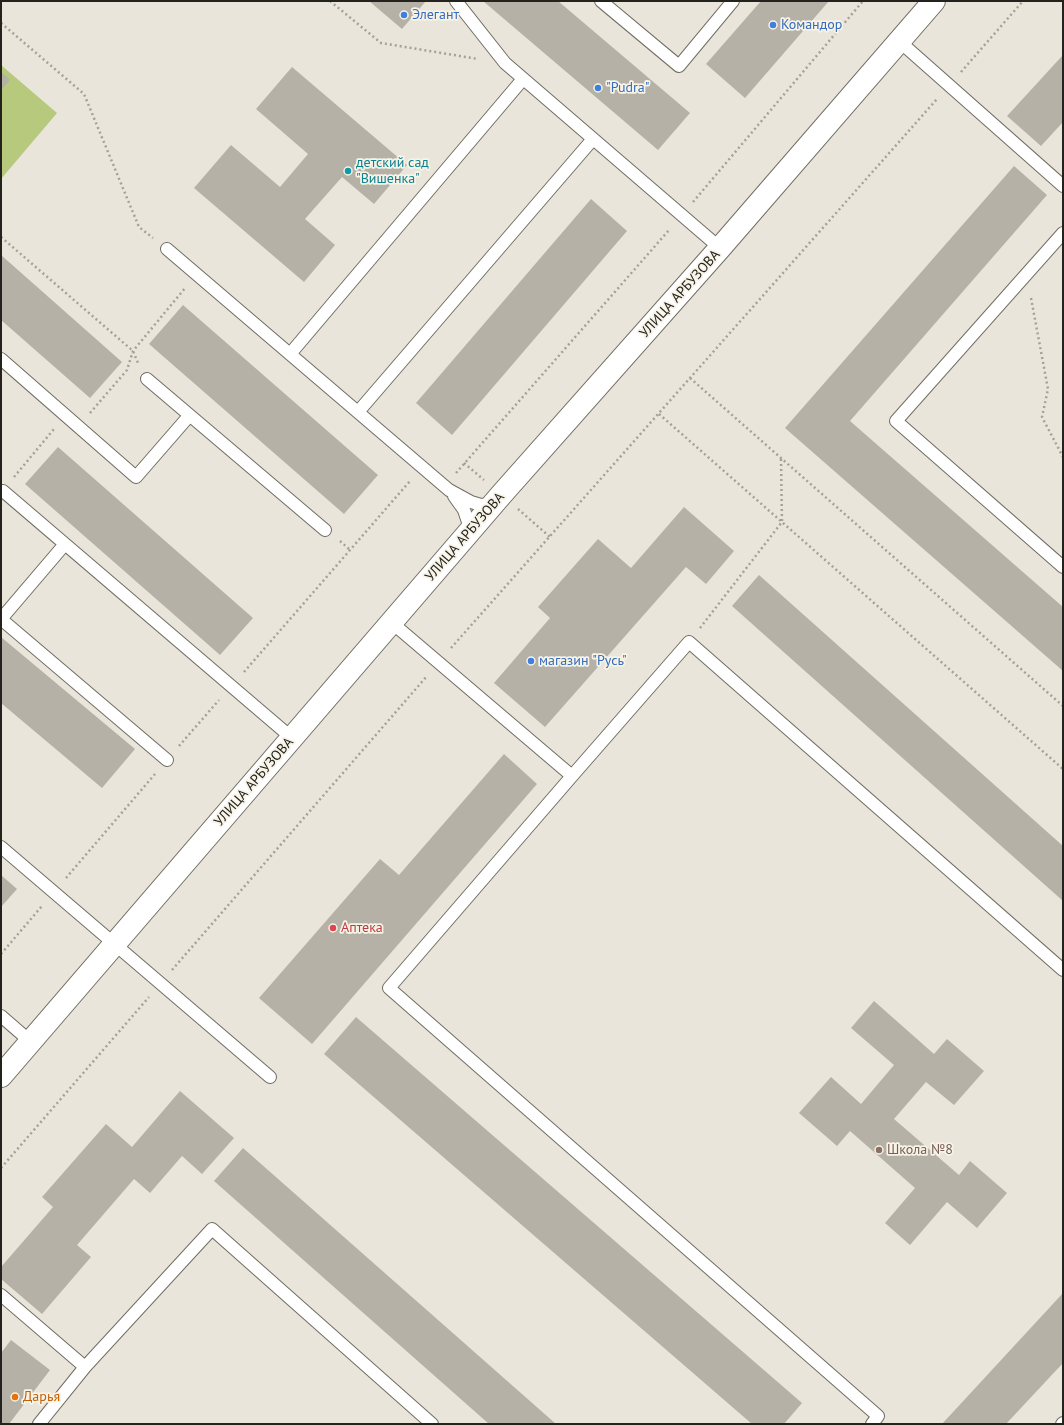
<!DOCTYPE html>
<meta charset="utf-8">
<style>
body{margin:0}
#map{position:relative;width:1064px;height:1425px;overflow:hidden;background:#eae5da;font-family:"PT Sans",sans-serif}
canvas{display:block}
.frame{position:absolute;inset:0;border:2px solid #23221d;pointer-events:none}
</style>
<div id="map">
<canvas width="1064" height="1425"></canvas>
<div class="frame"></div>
</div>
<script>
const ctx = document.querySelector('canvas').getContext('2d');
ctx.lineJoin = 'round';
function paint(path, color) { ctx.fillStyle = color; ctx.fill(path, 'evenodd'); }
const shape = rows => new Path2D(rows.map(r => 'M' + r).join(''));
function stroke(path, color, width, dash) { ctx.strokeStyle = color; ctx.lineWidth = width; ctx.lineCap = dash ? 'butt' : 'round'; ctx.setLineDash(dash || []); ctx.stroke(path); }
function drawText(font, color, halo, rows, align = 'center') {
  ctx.font = font + ' "PT Sans",sans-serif'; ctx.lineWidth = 3.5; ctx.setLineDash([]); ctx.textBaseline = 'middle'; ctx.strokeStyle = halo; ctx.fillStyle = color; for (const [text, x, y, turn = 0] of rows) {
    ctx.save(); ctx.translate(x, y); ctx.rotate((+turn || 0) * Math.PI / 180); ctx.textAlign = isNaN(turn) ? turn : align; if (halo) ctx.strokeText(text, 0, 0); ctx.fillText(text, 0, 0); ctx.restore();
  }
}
const green = shape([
 [1,65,57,113,1,179]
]);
const building = shape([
 [369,1,426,1,402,29],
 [483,1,558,1,690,113,658,150],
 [761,1,829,1,745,98,706,64],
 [1063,55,1063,122,1041,146,1007,116],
 [292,67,407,165,374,204,342,177,305,219,335,245,304,282,194,188,231,145,280,187,308,154,256,109],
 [1,72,10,80,1,90],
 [1014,166,1047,195,850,421,1063,607,1063,671,785,428],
 [591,199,627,231,452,435,416,403],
 [1,255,122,362,90,398,1,320],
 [183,305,378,475,344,514,149,344],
 [58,447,253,618,220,655,25,484],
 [684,507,734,551,706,584,686,567,545,727,494,683,550,618,538,607,598,539,631,568],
 [759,575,1063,846,1063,901,732,606],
 [1,637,135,749,102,788,1,703],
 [504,754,537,784,312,1044,259,998,380,859,399,875],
 [1,875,17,889,1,907],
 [874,1001,934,1054,947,1039,984,1071,954,1105,926,1082,894,1119,959,1175,970,1161,1007,1193,977,1228,947,1202,910,1245,885,1223,915,1188,850,1131,837,1146,799,1113,831,1077,861,1104,894,1065,851,1028],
 [356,1017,802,1403,784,1424,752,1424,324,1054],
 [180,1091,234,1138,202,1174,182,1156,150,1193,134,1179,77,1245,91,1257,42,1314,1,1279,1,1267,53,1207,42,1197,106,1124,132,1147],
 [243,1148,556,1424,489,1424,214,1181],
 [1063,1293,1063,1363,1006,1424,942,1424],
 [11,1340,50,1370,9,1424,1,1424,1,1353]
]);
const path = shape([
 [330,1,381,43,478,59],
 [1,23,84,94,139,227,153,238],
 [961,72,1023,1],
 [693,202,863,1],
 [1,237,133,351,138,363],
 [1031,298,1048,389,1042,417,1063,457],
 [690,378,1063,706],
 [90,413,127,370,133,351,186,287],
 [659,414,1063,769],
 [464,463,484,480],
 [456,473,670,229],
 [14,477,54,429],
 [518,509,550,537],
 [340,541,350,550],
 [700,628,782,522,781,459],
 [451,648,937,99],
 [244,672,410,481],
 [179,746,219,700],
 [66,878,155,774],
 [1,954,42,906],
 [172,970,427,676],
 [1,1168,149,997]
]);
const lane = shape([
 [456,1,505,63,720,248],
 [601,1,679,66,733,1],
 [899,41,1063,186],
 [1063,233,896,421,1063,567],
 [167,249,449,490,471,502,481,505,493,504],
 [290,354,523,79],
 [1,359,136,477,189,416],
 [147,379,325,530],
 [358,412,593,139],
 [3,491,292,738],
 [454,496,464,510,468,522,468,533],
 [65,544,1,619,167,760],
 [391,622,572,776,689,642,1063,970],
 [572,776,389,988,878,1416,872,1424],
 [1,847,270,1077],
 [1,1016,31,1042],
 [1,1295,85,1367,212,1229,432,1424],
 [39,1424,85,1367],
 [1062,1424,1063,1423]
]);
const secondary = shape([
 [1,1076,501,495,720,248,934,1]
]);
const markers = [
 [404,15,4,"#3f7fe0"],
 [773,25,4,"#3f7fe0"],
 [598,88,4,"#3f7fe0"],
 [348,171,4,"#0f9aa8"],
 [531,661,4,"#3f7fe0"],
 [333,928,4,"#e0444e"],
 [879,1150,4,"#8d6e63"],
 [15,1397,4,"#e8710a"]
];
const shopNames = [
 ["Элегант",412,15],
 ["Командор",781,25],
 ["\"Pudra\"",606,88],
 ["магазин \"Русь\"",539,661]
];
const cultureNames = [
 ["детский сад",356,163],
 ["\"Вишенка\"",356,179]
];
const streetNames = [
 ["УЛИЦА АРБУЗОВА",680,294,-48],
 ["УЛИЦА АРБУЗОВА",465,537,-49],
 ["УЛИЦА АРБУЗОВА",254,782,-49]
];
const healthNames = [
 ["Аптека",341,928]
];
const educationNames = [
 ["Школа №8",887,1150]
];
const foodNames = [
 ["Дарья",23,1397]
];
paint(green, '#b6c97d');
paint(building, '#b5b1a6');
stroke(lane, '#716d63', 14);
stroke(secondary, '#716d63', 24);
stroke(path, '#a4a198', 2.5, [2, 3]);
stroke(lane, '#fff', 12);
stroke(secondary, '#fff', 22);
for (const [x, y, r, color] of markers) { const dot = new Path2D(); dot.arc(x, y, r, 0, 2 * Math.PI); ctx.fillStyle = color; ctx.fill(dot); stroke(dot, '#f7f3e7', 1.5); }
drawText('14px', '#366cbe', '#f7f3e7', shopNames, 'left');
drawText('14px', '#0d838f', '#f7f3e7', cultureNames, 'left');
drawText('14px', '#23221d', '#f7f3e7', streetNames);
drawText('14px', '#be3a42', '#f7f3e7', healthNames, 'left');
drawText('14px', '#785e54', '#f7f3e7', educationNames, 'left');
drawText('14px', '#c56008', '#f7f3e7', foodNames, 'left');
</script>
